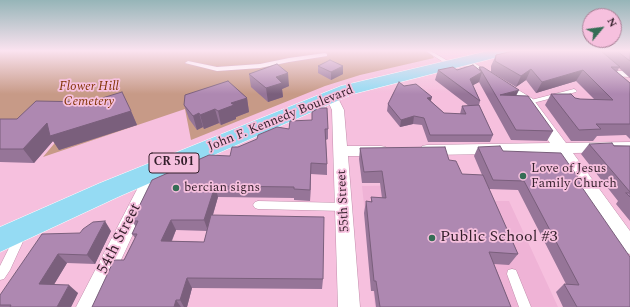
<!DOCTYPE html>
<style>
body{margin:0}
#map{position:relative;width:630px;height:307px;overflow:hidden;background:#f6c0de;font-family:Spectral,serif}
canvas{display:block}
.north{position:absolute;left:582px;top:8px;width:40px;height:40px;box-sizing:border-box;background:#f6c0de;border:1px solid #a88096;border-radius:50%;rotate:61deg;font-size:11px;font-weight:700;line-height:16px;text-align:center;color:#341f2b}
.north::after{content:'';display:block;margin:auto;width:14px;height:18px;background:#356d55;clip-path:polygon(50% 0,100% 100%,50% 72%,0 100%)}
</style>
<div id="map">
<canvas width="630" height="307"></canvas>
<div class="north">N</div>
</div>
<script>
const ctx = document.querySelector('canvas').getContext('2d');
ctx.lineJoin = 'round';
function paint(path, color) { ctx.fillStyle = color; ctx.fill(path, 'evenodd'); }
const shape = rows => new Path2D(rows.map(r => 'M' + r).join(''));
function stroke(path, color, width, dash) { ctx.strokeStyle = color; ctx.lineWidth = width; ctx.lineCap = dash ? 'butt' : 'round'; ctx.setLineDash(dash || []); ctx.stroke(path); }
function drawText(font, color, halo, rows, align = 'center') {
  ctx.font = font + ' Spectral,serif'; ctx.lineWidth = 3.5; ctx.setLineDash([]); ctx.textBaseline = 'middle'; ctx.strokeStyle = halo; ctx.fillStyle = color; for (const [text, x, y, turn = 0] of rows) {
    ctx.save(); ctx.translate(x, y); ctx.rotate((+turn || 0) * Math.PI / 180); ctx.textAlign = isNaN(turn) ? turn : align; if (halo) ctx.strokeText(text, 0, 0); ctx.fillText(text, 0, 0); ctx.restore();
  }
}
const built = shape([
 [426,185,431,201,509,201,558,307,375,307,362,186]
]);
const green = shape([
 [0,51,430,51,434,58,360,75,325,86,191,140,185,109,43,157,64,132,0,131]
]);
const lane = shape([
 [426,51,431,51,453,64,448,65,426,51],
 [325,53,327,54,327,56,289,62,260,68,217,71,185,63,188,61,217,67,260,64,289,58,325,53],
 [574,89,577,91,576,92,529,104,526,102,527,101,574,89],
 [258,201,344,203,347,204,349,207,347,210,344,211,258,209,255,208,253,205,255,202,258,201],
 [21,231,25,232,26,235,10,270,4,279,0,280,0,266,17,232,21,231],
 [512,269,516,270,531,307,519,307,507,274,508,270,512,269]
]);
const street = shape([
 [466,58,533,99,566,143,630,142,630,152,573,153,630,231,630,254,623,252,557,153,427,155,422,154,420,150,422,146,427,145,550,143,524,105,462,63,461,61,466,58],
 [617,71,630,71,630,77,613,76,611,74,613,72,617,71],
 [332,93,336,94,344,110,347,146,381,146,386,147,388,151,386,155,381,156,348,156,360,307,338,307,332,110,326,97,328,94,332,93],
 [154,166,160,168,162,172,99,307,76,307,146,172,148,168,154,166]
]);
const primary = shape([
 [488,51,513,51,510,54,353,94,118,197,0,252,0,227,100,183,341,86,488,51]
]);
const wall = shape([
 [513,51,630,51,630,78,619,68,617,72,630,83,630,139,626,135,597,136,593,141,571,141,545,105,551,94,580,99,594,99,576,81,536,93,526,80,516,87,491,72,491,66,496,55],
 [318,66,343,66,343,74,331,80,318,73],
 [479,67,516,96,553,131,547,141,511,140,479,82,473,85,480,101,479,105,493,135,490,142,428,142,422,125,413,124,400,127,387,111,388,104,404,86,431,101,444,113,460,114,462,106,469,106,435,80,438,70,479,69],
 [249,74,289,86,282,89,283,97,268,102,251,87],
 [247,98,249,112,236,117,236,119,221,125,219,123,204,129,203,127,197,130,189,119,184,105],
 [89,102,131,111,137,125,59,150,53,141,34,163,0,162,0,119,17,119],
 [289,129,328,129,328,139,326,140,327,164,327,175,311,174,310,201,294,200,294,198,218,197,213,215,323,279,322,289,192,288,187,307,92,307,124,260,135,238,132,234,136,227,132,221,230,156,238,147],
 [176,230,207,231,204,242,172,241],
 [589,144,630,146,630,221,616,204,618,201,581,154],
 [478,147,503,151,582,183,581,185,630,307,563,307,556,292,564,284,566,284,518,190,489,189,518,254,509,265,494,264,511,307,376,307,374,291,371,291,364,213,366,201,371,202,371,197,382,198,380,183,362,183,359,159,360,148,449,160,462,174,482,175,474,156],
 [111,231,95,264,67,263,54,284,78,293,71,307,0,307,0,295,80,233]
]);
const shadedWall = shape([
 [343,66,343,74,331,80,331,72],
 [531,69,526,80,516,87,521,76],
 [583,70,576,81,536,93,542,82],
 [482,72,479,82,466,89,470,79],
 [288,73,289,86,282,89,283,97,268,102,266,88,276,77],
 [519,90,514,100,500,95],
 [432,97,430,104,427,98],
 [247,98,249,112,236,117,236,119,221,125,218,111,231,103],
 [215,109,219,123,204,129,200,115],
 [131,111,137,125,59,150,53,141,34,163,23,149,47,123],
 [199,113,203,127,197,130,193,116],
 [414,116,413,124,400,127,401,120],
 [311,163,311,174,310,201,310,190],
 [215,186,218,197,208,231,204,220],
 [171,220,176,230,167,251,161,241],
 [105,221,111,231,95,264,87,255],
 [58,254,67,263,49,293,39,284],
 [187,278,192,288,187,307,184,307,180,300],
 [69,285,78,293,71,307,57,307],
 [176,300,181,307,174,307]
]);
const building = shape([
 [513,51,601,51,620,67,611,67,630,83,630,124,596,124,601,129,579,130,551,94,571,94,575,98,580,99,613,100,583,70,542,82,531,69,521,76,495,61,496,55,513,51],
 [617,51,630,51,630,61,617,51],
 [330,60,343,66,331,72,318,66,330,60],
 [277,64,288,73,276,77,282,83,266,88,249,74,277,64],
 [473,65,482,72,479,67,483,67,519,90,500,95,528,96,553,131,516,130,482,72,470,79,480,101,438,70,453,67,457,70,473,65],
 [228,81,247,98,231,103,234,105,218,111,215,109,200,115,199,113,193,116,184,105,185,95,228,81],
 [399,82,404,86,416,84,432,97,427,98,444,113,466,114,462,106,479,105,493,135,430,135,424,118,414,116,401,120,388,104,399,82],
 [122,92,131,111,50,136,47,123,23,149,0,149,0,119,17,119,36,101,89,102,122,92],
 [319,108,327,108,328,129,325,129,327,164,311,163,310,190,294,189,294,187,215,186,204,220,171,220,161,241,204,242,211,215,324,217,323,279,187,278,180,300,176,300,174,307,92,307,114,260,124,260,137,234,132,234,138,221,132,221,152,180,209,155,230,156,232,147,238,147,257,139,258,135,277,127,289,129,290,121,312,120,312,112,319,108],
 [612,143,614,146,630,146,630,192,589,144,612,143],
 [500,146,503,151,561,153,582,183,579,183,630,257,630,307,577,307,564,284,579,285,524,181,493,180,478,147,500,146],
 [445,147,449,160,456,161,462,174,483,175,518,254,489,252,511,307,380,307,376,281,374,281,366,201,372,202,371,197,386,198,382,171,364,172,360,148,445,147],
 [626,193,630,193,630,197,626,193],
 [105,221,87,255,58,254,39,284,69,285,57,307,10,307,11,305,0,305,0,295,42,234,80,233,83,229,93,222,105,221]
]);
const markers = [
 [523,176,4,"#356d55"],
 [176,188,4,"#356d55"],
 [432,238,4,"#356d55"]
];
const shields = [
 [174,163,50]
];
const shieldNames = [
 ["CR 501",174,163]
];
const parkNames = [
 ["Flower Hill",89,87],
 ["Cemetery",89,102]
];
const streetNames = [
 ["John F. Kennedy Boulevard",281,119,-22],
 ["55th Street",344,201,-93]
];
const poiNames = [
 ["Love of Jesus",531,169],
 ["Family Church",531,184],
 ["bercian signs",184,188]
];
const nearPoinames = [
 ["Public School #3",440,238]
];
const nearStreetnames = [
 ["54th Street",120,239,-63]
];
paint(built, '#efb3d6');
paint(green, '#c79a87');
stroke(lane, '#c28eac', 1);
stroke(street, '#c28eac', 1);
stroke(primary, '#fff', 1);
paint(lane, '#fff');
paint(street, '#fff');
paint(primary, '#95dbf3');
paint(wall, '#967598');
paint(shadedWall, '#7a5f7c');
paint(building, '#ae88b1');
stroke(building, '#7a5f7c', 1);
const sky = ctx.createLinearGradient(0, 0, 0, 94);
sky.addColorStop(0, '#96b5b8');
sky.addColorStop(0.54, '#fbe3f0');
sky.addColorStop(1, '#fbe3f000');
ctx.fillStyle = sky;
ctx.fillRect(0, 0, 630, 94);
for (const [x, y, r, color] of markers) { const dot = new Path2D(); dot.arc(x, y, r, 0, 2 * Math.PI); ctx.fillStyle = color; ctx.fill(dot); stroke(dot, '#f6c0de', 1.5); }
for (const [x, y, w] of shields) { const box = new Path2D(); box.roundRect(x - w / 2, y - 10, w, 20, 3); ctx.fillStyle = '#f6c0de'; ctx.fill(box); stroke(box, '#341f2b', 1); }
drawText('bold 12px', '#341f2b', null, shieldNames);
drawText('italic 13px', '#833407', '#f6c0de', parkNames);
drawText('13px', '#341f2b', '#f6c0de', streetNames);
drawText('13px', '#341f2b', '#f6c0de', poiNames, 'left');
drawText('16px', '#341f2b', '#f6c0de', nearPoinames, 'left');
drawText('16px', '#341f2b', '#f6c0de', nearStreetnames);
</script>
